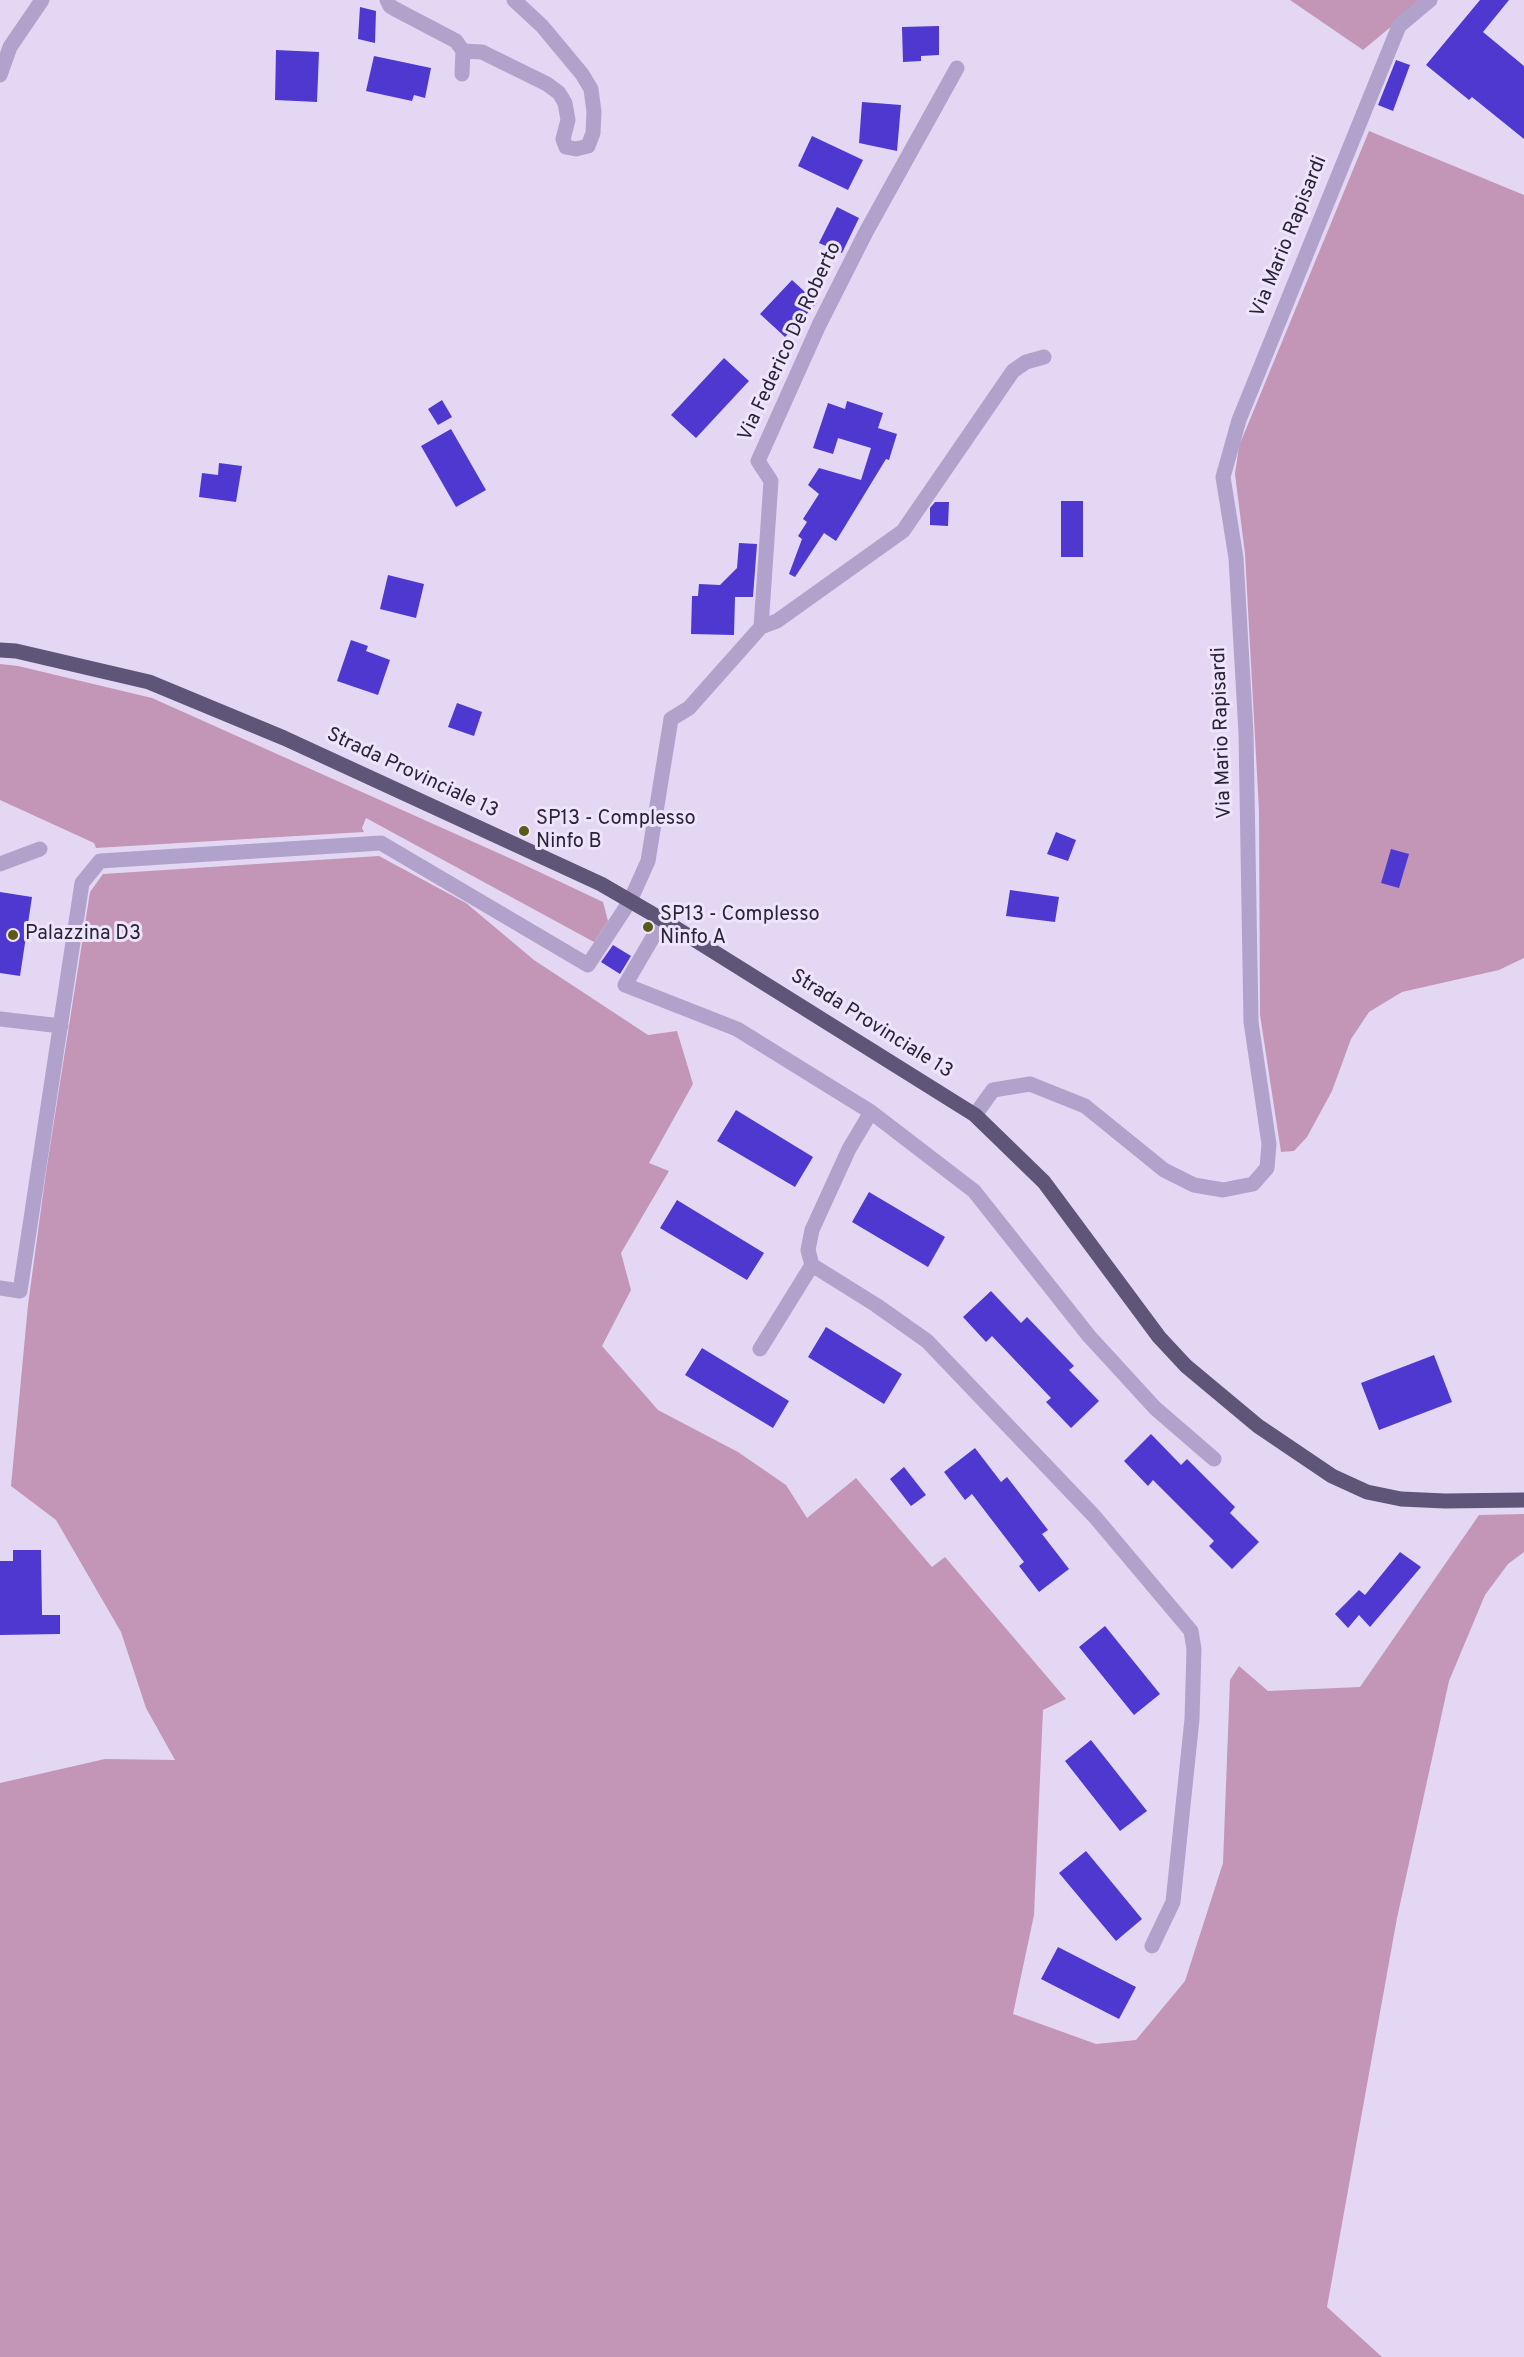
<!DOCTYPE html>
<style>
body{margin:0}
canvas{display:block;background:#e3d7f3}
</style>
<canvas width="1524" height="2357"></canvas>
<script>
const ctx = document.querySelector('canvas').getContext('2d');
ctx.lineJoin = 'round';
function paint(path, color) { ctx.fillStyle = color; ctx.fill(path, 'evenodd'); }
const shape = rows => new Path2D(rows.map(r => 'M' + r).join(''));
function stroke(path, color, width, dash) { ctx.strokeStyle = color; ctx.lineWidth = width; ctx.lineCap = dash ? 'butt' : 'round'; ctx.setLineDash(dash || []); ctx.stroke(path); }
function drawText(font, color, halo, rows, align = 'center') {
  ctx.font = font + ' Overpass,sans-serif'; ctx.lineWidth = 6; ctx.setLineDash([]); ctx.textBaseline = 'middle'; ctx.strokeStyle = halo; ctx.fillStyle = color; for (const [text, x, y, turn = 0] of rows) {
    ctx.save(); ctx.translate(x, y); ctx.rotate((+turn || 0) * Math.PI / 180); ctx.textAlign = isNaN(turn) ? turn : align; if (halo) ctx.strokeText(text, 0, 0); ctx.fillText(text, 0, 0); ctx.restore();
  }
}
const green = shape([
 [1290,0,1423,0,1363,50],
 [1369,131,1524,195,1524,958,1499,970,1402,992,1369,1012,1351,1039,1332,1091,1307,1137,1294,1151,1281,1152,1260,1015,1259,811,1245,554,1235,474,1239,446],
 [0,664,18,666,152,698,516,861,603,902,608,921,594,942,366,818,362,828,364,832,96,848,94,843,0,800],
 [379,856,466,903,534,960,648,1035,677,1031,693,1084,649,1163,669,1171,621,1253,631,1290,602,1346,658,1410,738,1452,786,1485,807,1518,856,1478,932,1567,945,1557,1066,1699,1043,1710,1034,1915,1013,2014,1096,2044,1136,2040,1185,1981,1223,1863,1230,1680,1239,1666,1268,1691,1360,1687,1479,1515,1524,1514,1524,1552,1508,1564,1485,1595,1449,1681,1397,1918,1327,2307,1382,2357,0,2357,0,1783,105,1759,175,1760,146,1708,121,1632,56,1520,11,1486,28,1305,46,1172,90,892,103,874]
]);
const building = shape([
 [1480,0,1509,0,1483,32,1524,66,1524,139,1472,97,1469,100,1426,65],
 [360,7,376,11,375,43,358,39],
 [939,26,939,55,921,56,921,61,903,62,902,27],
 [276,50,319,52,317,102,275,100],
 [374,56,431,68,425,98,414,95,412,101,366,91],
 [1396,60,1410,65,1393,111,1378,105],
 [862,102,901,105,897,151,859,143],
 [812,136,863,160,848,190,798,166],
 [837,207,859,218,842,253,819,243],
 [792,280,817,303,785,337,760,314],
 [724,358,749,381,696,438,671,415],
 [442,400,452,417,438,425,428,409],
 [847,401,883,413,878,428,897,434,889,460,886,459,836,541,824,533,795,577,789,574,802,539,798,536,807,522,803,519,819,494,808,485,819,468,861,480,871,448,838,438,833,454,813,448,828,403,845,409],
 [451,429,486,490,456,507,421,446],
 [219,463,242,466,236,502,199,497,202,473,218,475],
 [1061,501,1083,501,1083,557,1061,557],
 [935,502,949,502,948,526,930,525,930,508],
 [739,543,757,544,753,597,735,597,734,635,691,634,692,596,698,596,699,584,720,585,737,568],
 [388,575,424,584,416,618,380,609],
 [351,640,368,646,366,651,390,660,378,695,337,681],
 [457,703,482,712,474,736,448,727],
 [1056,832,1076,840,1068,861,1047,854],
 [1391,849,1409,854,1399,888,1381,883],
 [1010,890,1059,897,1055,922,1006,916],
 [0,892,32,897,20,976,0,973],
 [613,945,631,956,620,974,601,962],
 [736,1110,813,1157,795,1187,717,1141],
 [869,1192,945,1237,928,1267,852,1222],
 [677,1200,764,1253,747,1280,660,1228],
 [991,1291,1021,1323,1027,1317,1074,1366,1069,1370,1099,1401,1071,1428,1046,1402,1051,1398,992,1336,986,1342,963,1317],
 [826,1327,902,1374,884,1404,808,1357],
 [702,1348,789,1401,773,1428,685,1375],
 [1434,1355,1452,1402,1379,1430,1361,1383],
 [1151,1434,1181,1465,1187,1459,1235,1507,1230,1513,1259,1542,1232,1569,1209,1546,1214,1541,1153,1480,1148,1486,1124,1461],
 [975,1448,1001,1482,1007,1477,1048,1530,1042,1534,1069,1569,1039,1592,1019,1566,1024,1562,972,1494,965,1500,944,1472],
 [904,1467,926,1495,911,1506,890,1479],
 [13,1550,41,1550,42,1615,60,1615,60,1634,0,1635,0,1561,13,1561],
 [1400,1552,1421,1567,1370,1627,1359,1615,1348,1628,1335,1614,1359,1590,1365,1595],
 [1105,1626,1160,1694,1134,1715,1079,1647],
 [1091,1740,1147,1811,1120,1831,1065,1761],
 [1086,1851,1142,1919,1116,1941,1059,1873],
 [1058,1947,1136,1987,1119,2019,1041,1979]
]);
const minor = shape([
 [387,0,390,6,395,9,456,41,463,51,462,74],
 [463,51,482,52,547,84,559,93,565,103,568,120,563,139,566,147,576,149,588,146,593,133,594,112,591,89,582,74,542,26,514,0],
 [0,75,10,47,42,0],
 [761,627,777,621,903,531,1013,371,1026,362,1044,357],
 [0,864,40,849],
 [663,920,625,985,737,1029,871,1112,974,1191,1089,1336,1155,1408,1214,1459],
 [0,1019,61,1026],
 [871,1112,849,1149,812,1230,808,1250,812,1265,876,1305,927,1341,1095,1517,1191,1631,1194,1649,1192,1719,1173,1902,1152,1946],
 [975,1115,993,1090,1030,1084,1085,1106,1164,1170,1194,1185,1223,1190,1253,1184,1267,1168,1269,1144,1251,1022,1246,733,1236,558,1223,477,1239,420,1399,26,1430,0],
 [0,1288,20,1291,82,883,100,861,381,843,588,965,630,901,648,861,671,719,689,708,761,627,771,481,758,461,819,325,866,232,957,68],
 [760,1349,812,1265]
]);
const major = shape([
 [0,650,16,651,149,682,284,738,601,884,663,920,975,1115,1044,1182,1159,1337,1186,1366,1258,1426,1332,1476,1367,1492,1401,1499,1445,1501,1524,1500]
]);
const markers = [
 [524,831,6,"#5b5918"],
 [648,927,6,"#5b5918"],
 [13,935,6,"#5b5918"]
];
const streetNames = [
 ["Via Mario Rapisardi",1290,237,-68],
 ["Via Federico De Roberto",791,342,-65],
 ["Via Mario Rapisardi",1223,733,-92],
 ["Strada Provinciale 13",412,774,25],
 ["Strada Provinciale 13",871,1025,32]
];
const poiNames = [
 ["SP13 - Complesso",536,820],
 ["Ninfo B",536,843],
 ["SP13 - Complesso",660,916],
 ["Ninfo A",660,939],
 ["Palazzina D3",25,935]
];
paint(green, '#c396b8');
paint(building, '#4e38d0');
stroke(minor, '#b1a2cc', 15);
stroke(major, '#5e5579', 15);
for (const [x, y, r, color] of markers) { const dot = new Path2D(); dot.arc(x, y, r, 0, 2 * Math.PI); ctx.fillStyle = color; ctx.fill(dot); stroke(dot, '#eee4fb', 2); }
drawText('20px', '#292536', '#eee4fb', streetNames);
drawText('20px', '#292536', '#eee4fb', poiNames, 'left');
</script>
